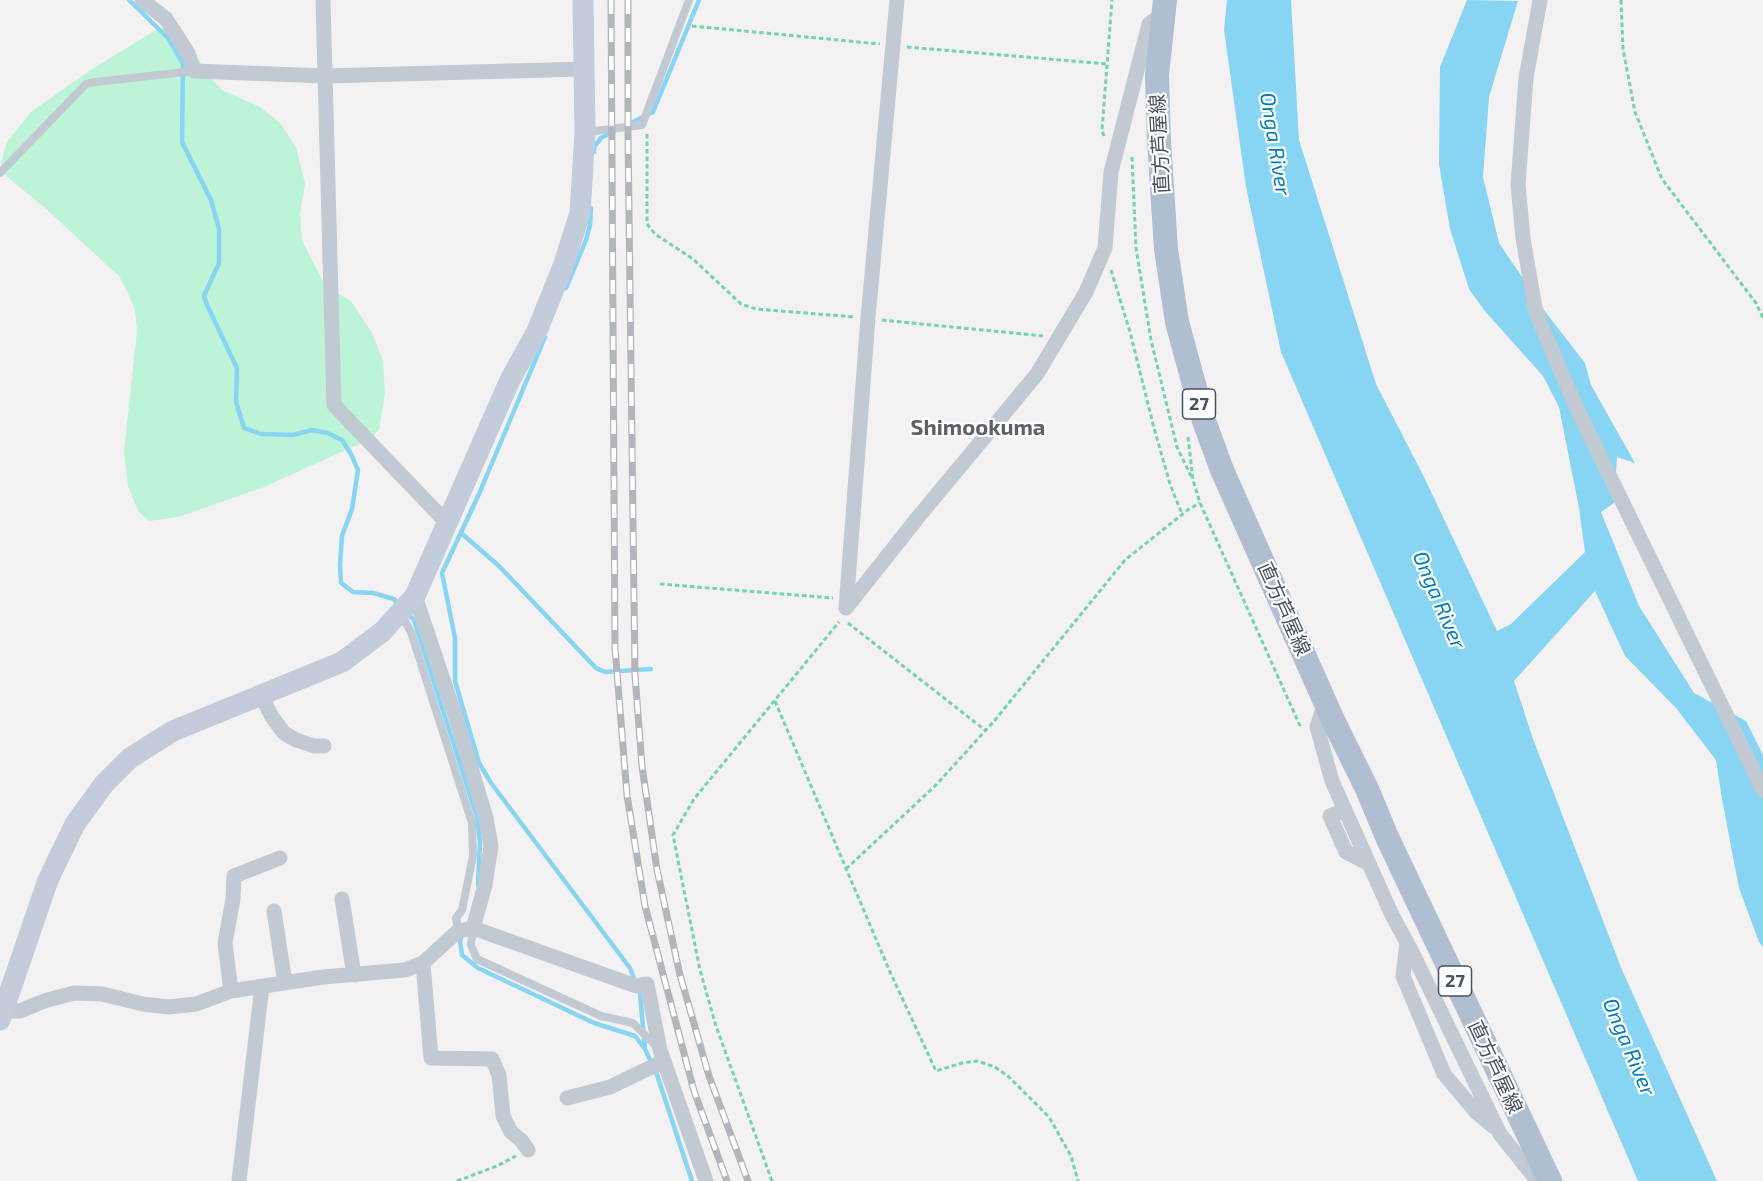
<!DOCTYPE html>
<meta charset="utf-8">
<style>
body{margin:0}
canvas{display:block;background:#f3f1f1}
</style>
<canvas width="1763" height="1181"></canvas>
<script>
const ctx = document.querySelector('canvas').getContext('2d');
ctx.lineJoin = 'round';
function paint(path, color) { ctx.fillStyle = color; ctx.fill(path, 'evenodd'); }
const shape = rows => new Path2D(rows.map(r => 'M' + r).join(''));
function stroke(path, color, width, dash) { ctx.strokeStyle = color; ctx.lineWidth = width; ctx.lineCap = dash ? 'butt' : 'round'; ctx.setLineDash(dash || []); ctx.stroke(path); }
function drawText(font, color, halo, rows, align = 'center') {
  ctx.font = font + ' "Exo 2","Noto Sans JP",sans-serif'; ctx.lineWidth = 4.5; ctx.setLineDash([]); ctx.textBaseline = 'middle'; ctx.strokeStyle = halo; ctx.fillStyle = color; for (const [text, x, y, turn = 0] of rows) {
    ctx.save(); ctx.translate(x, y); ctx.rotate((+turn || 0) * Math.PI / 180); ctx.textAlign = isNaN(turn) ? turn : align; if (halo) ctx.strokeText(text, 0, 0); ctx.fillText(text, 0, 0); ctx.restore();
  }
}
const green = shape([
 [173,25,185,34,206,73,222,90,260,107,280,123,296,147,305,184,300,213,302,241,326,287,351,301,372,333,383,360,385,394,379,429,372,438,264,487,178,517,149,521,138,511,128,486,124,451,137,332,135,309,128,293,119,276,44,207,5,175,1,164,7,142,31,112,89,71,156,30]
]);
const water = shape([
 [1227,0,1291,0,1299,140,1376,384,1424,477,1497,631,1511,624,1585,552,1579,508,1559,407,1543,376,1484,310,1469,289,1450,229,1439,164,1440,67,1467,0,1518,1,1489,97,1483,177,1499,243,1547,314,1585,363,1591,385,1635,463,1617,457,1614,503,1601,512,1639,606,1694,693,1746,721,1763,755,1763,947,1759,942,1739,888,1722,799,1716,760,1676,708,1625,656,1595,591,1514,681,1533,739,1622,970,1717,1181,1638,1181,1281,352,1246,187,1224,30]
]);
const stream = shape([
 [129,0,168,38,183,64,182,142,211,200,219,229,219,263,204,296,207,305,237,368,236,402,244,428,261,434,293,435,312,430,327,433,342,440,351,454,358,470,352,509,342,536,340,565,341,583,353,592,373,593,394,599,398,604],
 [629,124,653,112,699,0],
 [594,152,594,147,601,138,616,130],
 [566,288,586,240,590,225,591,208],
 [545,337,479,494,442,573,455,638,455,681,479,763,491,783,630,968,635,981],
 [461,533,499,566,596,668,605,672,651,669],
 [406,612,414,620,477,817,480,842,478,885],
 [462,935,460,941,462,955,478,968,594,1023,635,1036,645,1049,657,1075,692,1181],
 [638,989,640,994,645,1049]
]);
const path = shape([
 [1621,0,1623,49,1635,112,1662,179,1756,303,1763,318],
 [692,26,880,44],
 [907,47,1108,64],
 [647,134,647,224,655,234,693,259,741,304,756,309,855,317],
 [1104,136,1102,130,1112,0],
 [1132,157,1136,248,1151,340,1177,447,1191,476],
 [1111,270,1130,332,1154,428,1170,484,1182,514],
 [882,320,1043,336],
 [1188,437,1193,480,1200,503,1301,728],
 [660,584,833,598],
 [848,623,985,730],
 [775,701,890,972,936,1071,962,1063,977,1061,995,1067,1009,1077,1049,1117,1071,1156,1078,1181],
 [846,869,936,785,995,720,1125,560,1189,509,1200,503],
 [457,1181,497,1166,516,1156],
 [772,1181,716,1026,700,970,673,835,694,799,839,622]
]);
const lane = shape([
 [587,132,642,125,689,0],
 [0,173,86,84,95,82,194,71],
 [401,614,411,632,472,823,473,856,462,910,456,918,458,931],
 [473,928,471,945,477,959,601,1016,633,1023,657,1047]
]);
const street = shape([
 [142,0,166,19,188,53,194,71,325,76,584,69],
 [323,0,334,405,448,524],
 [1540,0,1526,78,1518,185,1523,238,1535,308,1541,325,1577,409,1763,790],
 [846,608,919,516,1037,374,1086,292,1105,248,1111,172,1149,24,1163,14],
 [846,608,868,318,897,0],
 [261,695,272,717,284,733,296,740,314,746,324,746],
 [1325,702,1317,727,1332,781,1392,915,1412,952,1500,1134,1536,1179,1540,1181],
 [1345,810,1330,816,1346,852,1368,863],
 [342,899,354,975],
 [274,911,285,983],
 [473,928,636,986,647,984,660,1050,706,1181],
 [1407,942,1403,976,1444,1074,1476,1112,1494,1127],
 [423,963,431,1058,492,1059,499,1075,503,1116,511,1132,521,1140,528,1150],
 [231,991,225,943,233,899,234,876,280,858],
 [0,1011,20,1011,44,1001,74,993,102,994,143,1004,169,1007,196,1004,231,991,323,977,405,970,423,963,458,931,473,928,485,885,491,846,486,818,456,718,415,596],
 [567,1098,610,1087,664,1061],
 [239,1181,262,986]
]);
const secondary = shape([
 [0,1020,48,880,75,824,104,784,130,758,173,731,342,662,382,632,415,596,510,380,537,331,564,264,580,213,585,132,583,0]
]);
const primary = shape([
 [1165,0,1157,75,1159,141,1166,249,1177,322,1204,421,1222,470,1333,720,1367,789,1387,837,1550,1181]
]);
const rail = shape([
 [611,0,615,648,627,795,645,906,694,1091,727,1181],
 [628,0,628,134,635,675,642,766,657,870,680,975,709,1076,748,1181]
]);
const shields = [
 [1199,404,33],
 [1455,981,33]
];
const shieldNames = [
 ["27",1199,404],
 ["27",1455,981]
];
const streetNames = [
 ["直方芦屋線",1160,144,-93],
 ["直方芦屋線",1284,609,66],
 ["直方芦屋線",1495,1067,65]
];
const waterNames = [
 ["Onga River",1275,144,81],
 ["Onga River",1439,600,67],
 ["Onga River",1629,1047,67]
];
const quarterNames = [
 ["Shimookuma",978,428]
];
paint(green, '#bdf3d6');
paint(water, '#87d4f3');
stroke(stream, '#87d4f3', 4.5);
stroke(path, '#72d4ab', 3, [4.5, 3]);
stroke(lane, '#c1cad3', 8);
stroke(street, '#c1cad3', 15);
stroke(secondary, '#c2ccdb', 21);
stroke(primary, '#afbed1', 24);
stroke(rail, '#b3b5bc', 7);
stroke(rail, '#fff', 4.5, [14]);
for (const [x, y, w] of shields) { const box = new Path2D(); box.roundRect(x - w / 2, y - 15, w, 30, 4.5); ctx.fillStyle = '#fff'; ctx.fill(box); stroke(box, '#475260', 1.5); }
drawText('bold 18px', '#475260', null, shieldNames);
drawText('20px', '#475260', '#fff', streetNames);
drawText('italic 21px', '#037eb0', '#fff', waterNames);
drawText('bold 22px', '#5d6067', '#fff', quarterNames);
</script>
